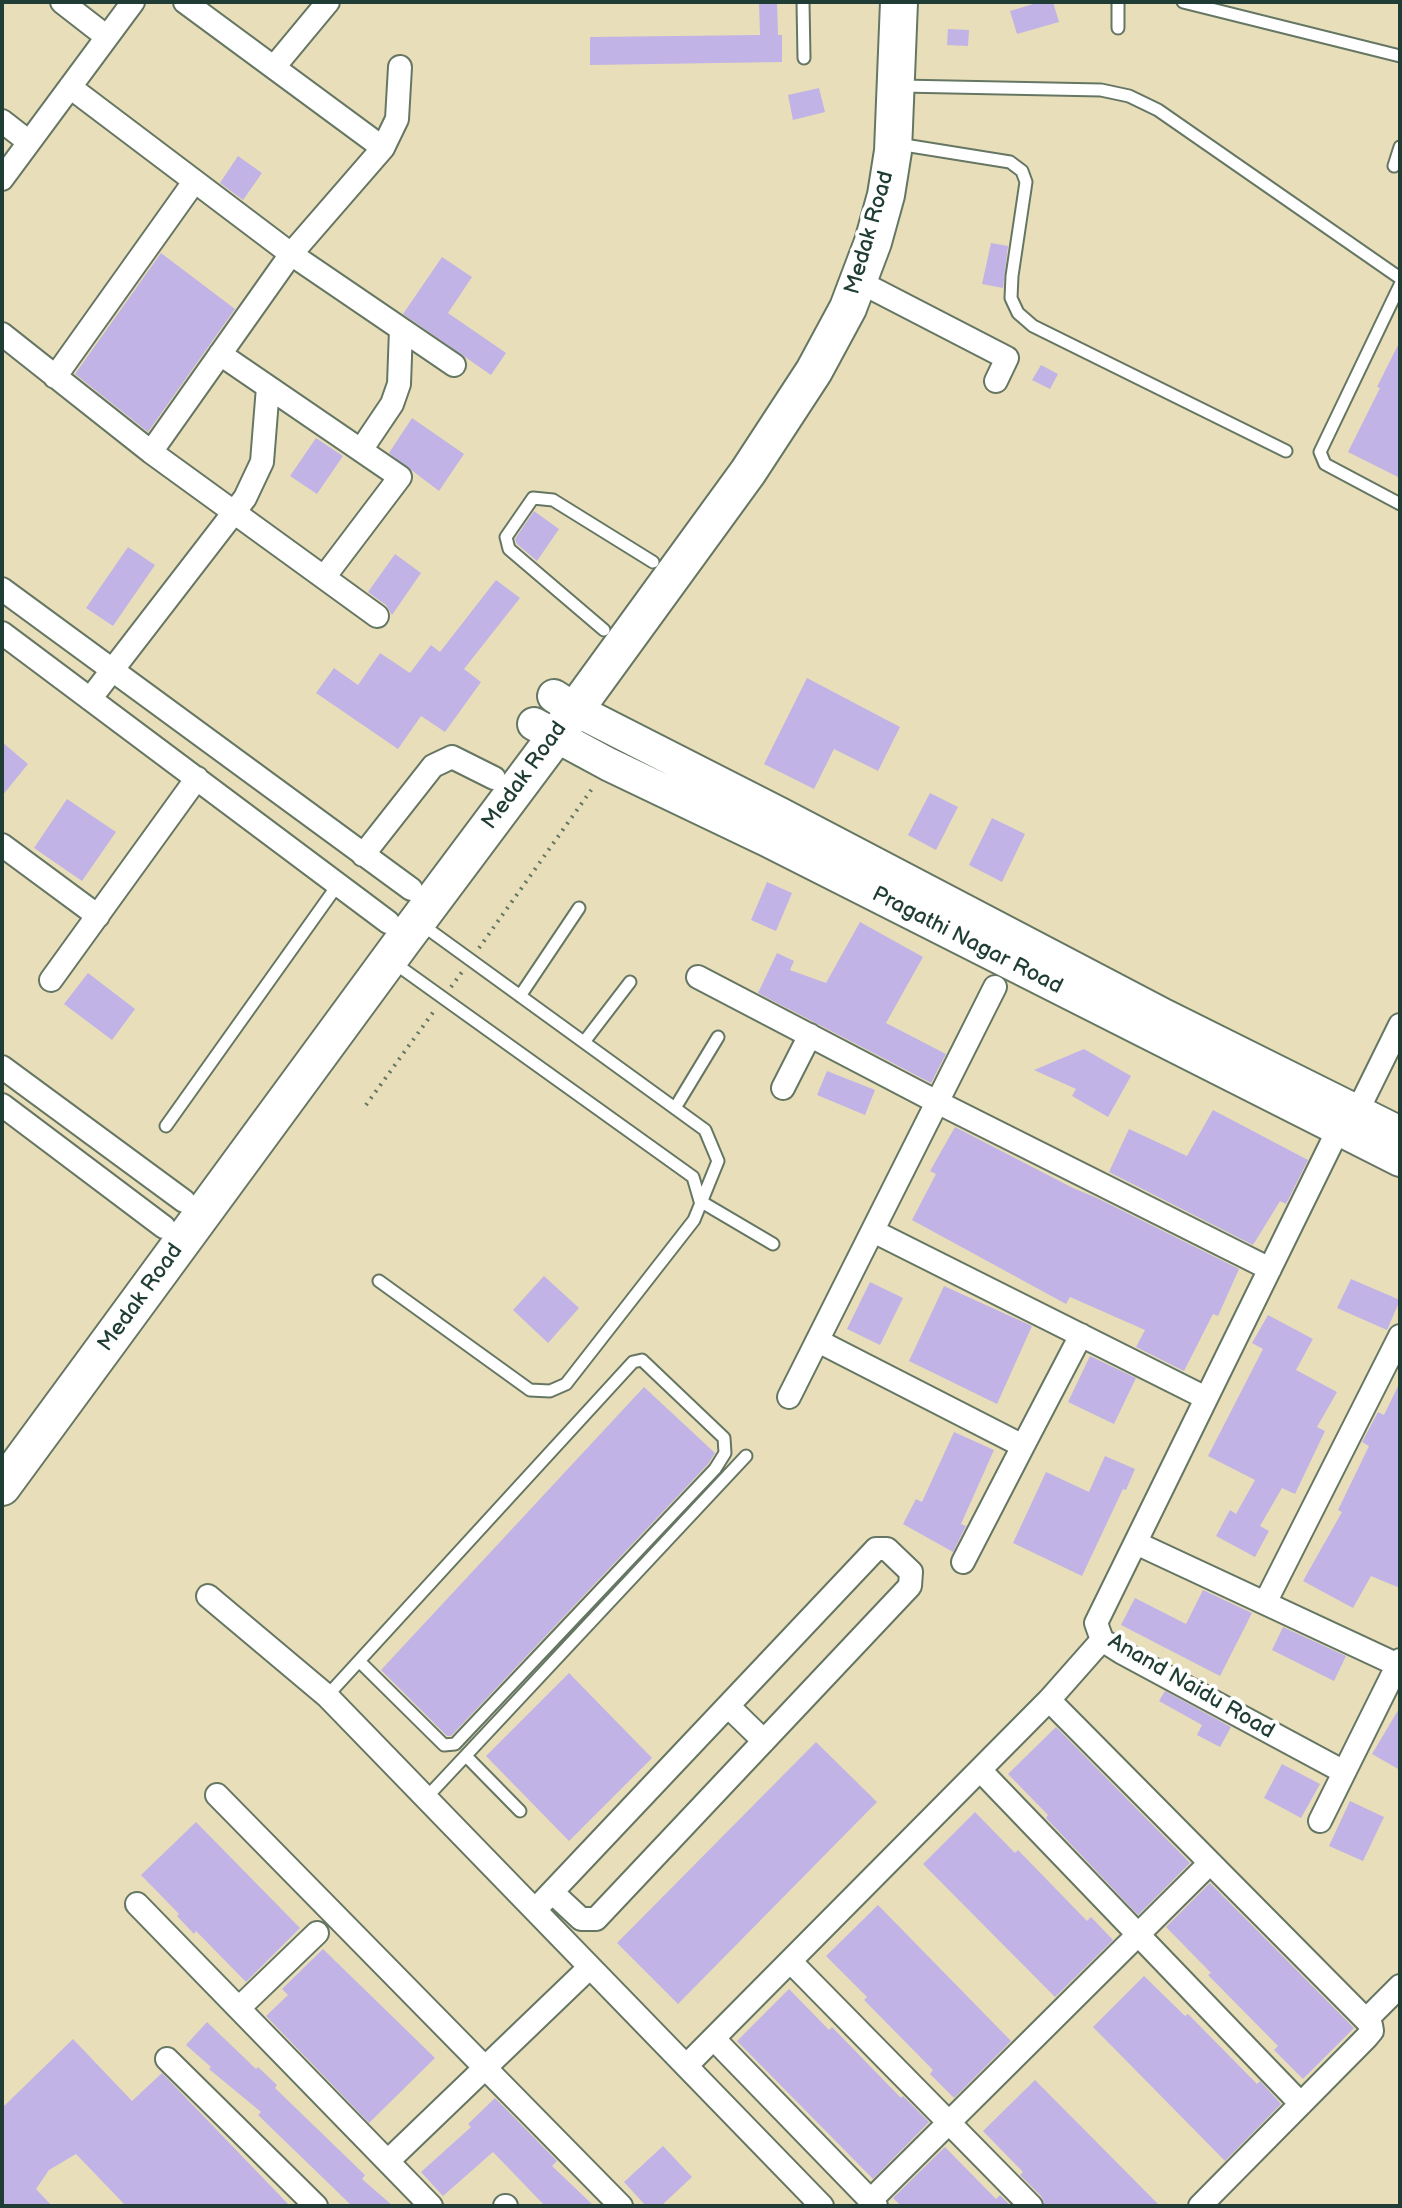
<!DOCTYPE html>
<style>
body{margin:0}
#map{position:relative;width:1402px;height:2208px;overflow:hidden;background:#e8dfba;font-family:"Balsamiq Sans",sans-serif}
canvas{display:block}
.frame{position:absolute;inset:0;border:4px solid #1f3d34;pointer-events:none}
</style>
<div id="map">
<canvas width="1402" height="2208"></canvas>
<div class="frame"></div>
</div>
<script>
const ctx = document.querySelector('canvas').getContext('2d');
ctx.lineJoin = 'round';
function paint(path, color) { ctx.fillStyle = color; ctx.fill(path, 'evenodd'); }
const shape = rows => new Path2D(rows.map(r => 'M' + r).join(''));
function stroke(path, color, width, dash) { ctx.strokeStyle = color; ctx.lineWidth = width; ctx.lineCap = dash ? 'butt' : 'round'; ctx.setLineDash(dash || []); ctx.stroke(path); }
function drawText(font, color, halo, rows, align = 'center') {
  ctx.font = font + ' "Balsamiq Sans",sans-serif'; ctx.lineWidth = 8; ctx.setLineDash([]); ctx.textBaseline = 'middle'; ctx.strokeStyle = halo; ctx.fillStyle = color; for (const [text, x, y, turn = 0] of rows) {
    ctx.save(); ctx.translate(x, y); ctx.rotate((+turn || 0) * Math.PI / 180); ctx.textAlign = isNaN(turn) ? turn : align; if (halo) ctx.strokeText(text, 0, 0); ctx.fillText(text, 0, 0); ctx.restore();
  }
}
const building = shape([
 [759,2,777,2,778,35,782,35,782,62,590,65,590,37,760,35],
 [1040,2,1053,2,1059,22,1017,34,1010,11],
 [948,29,969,30,968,46,947,45],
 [819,88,825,112,793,120,788,95],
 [238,156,262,173,243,200,220,183],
 [991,243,1008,246,1003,288,982,284],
 [161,253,235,309,148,432,75,374],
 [442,257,472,277,448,313,506,353,491,375,403,314],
 [1400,341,1400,478,1348,452,1380,388,1377,387],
 [1041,365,1058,374,1050,389,1032,380],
 [412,418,464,454,439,491,389,453],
 [316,438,343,456,317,494,290,476],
 [534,511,559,529,537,561,517,544,515,539],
 [128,547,155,565,113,626,86,608],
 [395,554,421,573,392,615,386,605,368,592],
 [496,580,520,598,464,669,481,682,445,732,421,716,398,749,316,693,334,668,358,685,380,653,410,673,431,645,440,652],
 [807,678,900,727,878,771,834,749,814,789,764,764],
 [2,742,28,764,2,796],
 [930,793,958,807,936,850,908,835],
 [67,799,116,832,82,881,34,848],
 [992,818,1025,834,1002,882,969,865],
 [767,882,792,893,776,931,751,920],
 [860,922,923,957,886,1023,946,1054,931,1083,758,993,777,953,794,961,790,970,826,983],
 [88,973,135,1009,112,1040,64,1004],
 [1084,1049,1131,1076,1108,1117,1072,1096,1076,1089,1034,1070],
 [827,1071,875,1090,865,1115,817,1095],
 [1213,1110,1308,1160,1286,1204,1280,1201,1253,1245,1109,1172,1129,1129,1187,1156],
 [955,1127,1073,1188,1097,1198,1239,1269,1218,1316,1213,1314,1184,1371,1136,1347,1145,1330,1070,1297,1066,1304,912,1220,936,1174,930,1171],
 [544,1276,579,1308,548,1343,513,1310],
 [1351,1279,1400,1300,1387,1330,1337,1308],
 [870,1282,903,1298,880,1345,847,1329],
 [944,1286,1032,1326,997,1404,909,1361],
 [1268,1315,1313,1339,1296,1370,1337,1392,1317,1427,1325,1431,1295,1494,1282,1488,1260,1526,1269,1531,1255,1557,1216,1536,1230,1510,1236,1514,1255,1480,1208,1456,1263,1349,1252,1343],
 [1090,1356,1136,1378,1114,1424,1068,1402],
 [1400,1382,1400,1588,1371,1576,1353,1608,1303,1581,1342,1512,1338,1510,1369,1446,1362,1442,1378,1412,1384,1415],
 [644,1387,715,1453,708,1464,451,1736,447,1736,381,1670],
 [954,1432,994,1450,961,1524,966,1526,953,1552,903,1524,916,1499,922,1502],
 [1105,1456,1135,1469,1126,1490,1123,1489,1082,1576,1013,1543,1046,1472,1089,1492],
 [1203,1590,1252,1613,1220,1676,1121,1625,1135,1598,1186,1624],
 [1283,1627,1346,1656,1334,1681,1272,1650],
 [569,1673,652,1758,569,1841,486,1756],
 [1165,1691,1231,1727,1220,1747,1197,1735,1202,1725,1159,1701],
 [1400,1707,1400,1770,1372,1754],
 [1056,1727,1190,1863,1138,1915,1046,1818,1048,1815,1008,1774],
 [816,1742,877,1802,678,2004,617,1943],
 [1282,1764,1320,1784,1301,1818,1264,1798],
 [1350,1801,1384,1817,1363,1861,1329,1846],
 [975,1812,1015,1853,1018,1850,1087,1921,1091,1917,1113,1940,1055,1997,923,1864],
 [196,1822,300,1928,246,1982,196,1931,194,1934,177,1916,179,1914,141,1875],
 [1210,1883,1354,2028,1303,2079,1274,2050,1278,2046,1208,1975,1211,1973,1166,1927],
 [878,1905,1011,2041,954,2098,930,2074,933,2070,864,2000,867,1997,826,1956],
 [323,1949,435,2058,369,2123,266,2016,288,1995,282,1989],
 [1144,1976,1185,2016,1188,2014,1257,2084,1260,2081,1281,2104,1225,2161,1093,2027],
 [789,1989,829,2030,832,2027,901,2098,903,2096,929,2122,873,2179,737,2041],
 [207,2022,256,2069,258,2067,277,2085,275,2088,365,2175,362,2179,393,2206,352,2206,258,2115,261,2112,209,2069,211,2067,186,2045],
 [73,2039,132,2101,162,2073,290,2206,126,2206,76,2154,49,2170,36,2189,52,2206,2,2206,2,2108],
 [1035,2080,1160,2206,1045,2206,1041,2196,1020,2175,1023,2172,983,2131],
 [495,2098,557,2161,552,2166,594,2206,545,2206,493,2152,443,2196,421,2172,471,2127,468,2124],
 [663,2146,692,2177,661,2206,646,2206,624,2182],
 [945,2147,996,2199,1000,2195,1011,2206,901,2206,893,2198]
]);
const path = shape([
 [479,948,594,786],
 [451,987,462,972],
 [366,1105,434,1011]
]);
const service = shape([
 [803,2,804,58],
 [1183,2,1400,56],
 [1118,28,1118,2],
 [901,86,1101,90,1129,96,1158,110,1400,278],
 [898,144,1010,162,1022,171,1026,182,1012,276,1011,298,1018,313,1033,326,1286,451],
 [1394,166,1400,147],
 [1400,285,1320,452,1325,464,1400,504],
 [604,630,509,549,506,537,533,498,553,500,653,562],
 [393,962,693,1177,700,1201,773,1244],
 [520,996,579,908],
 [584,1042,630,982],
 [675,1108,718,1037],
 [166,1126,339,883],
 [379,1281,530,1390,550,1391,566,1384,694,1220,718,1161,705,1130,421,924],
 [327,1696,359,1661,633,1362,642,1360,724,1438,725,1453,715,1469,455,1744,444,1745,359,1661],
 [466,1756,520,1811],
 [426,1798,746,1456]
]);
const minor = shape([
 [62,2,107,37],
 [185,2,383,148],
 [274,67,328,2],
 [70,87,291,254,454,365],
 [2,121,29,142],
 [2,179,133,2],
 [858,281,1007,358,996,381],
 [2,334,151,452,377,616],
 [220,354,400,477,325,576],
 [55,377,194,182],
 [361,450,392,404,399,384,401,329],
 [151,452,291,254,383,148,397,119,400,67],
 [2,589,411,889],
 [2,633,388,922],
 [90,699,245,498,262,462,268,387],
 [2,845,98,916],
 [363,855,433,766,452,757,494,778],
 [698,977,937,1102,1270,1269],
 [51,980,197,778],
 [2,1067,184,1201],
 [783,1088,810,1035],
 [2,1105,164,1227],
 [1357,1112,1400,1025],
 [1339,1128,1096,1623,1102,1640,1121,1652,1344,1772],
 [873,1231,1206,1398],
 [818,1341,1023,1446,1081,1335],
 [789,1397,995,987],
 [1136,1543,1400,1666],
 [963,1562,1023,1446],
 [208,1596,327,1696,822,2206],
 [1265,1603,1400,1336],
 [1049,1700,1371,2025,1372,2031,1367,2037,1200,2206],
 [728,1706,764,1741],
 [980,1770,1301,2104],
 [217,1795,621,2206],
 [1320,1821,1400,1660],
 [137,1904,431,2206],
 [535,1910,876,1549,887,1549,911,1572,910,1586,596,1919,581,1919,552,1892],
 [790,1961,1031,2206],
 [239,2008,317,1933],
 [1366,2020,1400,1986],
 [714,2039,876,2206],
 [167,2059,316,2206],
 [686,2066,1049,1700,1102,1640],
 [388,2161,590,1967],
 [871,2200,1210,1863],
 [505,2206,506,2206]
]);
const secondary = shape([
 [554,696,574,709,780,814,1163,1015,1400,1133],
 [534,724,608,764,765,839,1400,1160]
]);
const primary = shape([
 [2,1487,402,942,556,736,748,472,814,371,848,308,873,242,886,195,893,151,899,2]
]);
const streetNames = [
 ["Medak Road",870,233,-74],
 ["Medak Road",525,776,-54],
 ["Pragathi Nagar Road",967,941,27],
 ["Medak Road",141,1298,-54],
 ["Anand Naidu Road",1191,1687,30]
];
paint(building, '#c1b3e5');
stroke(service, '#657663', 15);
stroke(minor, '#657663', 26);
stroke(secondary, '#657663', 36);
stroke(primary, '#657663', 40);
stroke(path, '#657663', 4, [2, 6]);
stroke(service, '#fff', 11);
stroke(minor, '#fff', 22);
stroke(secondary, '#fff', 32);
stroke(primary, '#fff', 36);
drawText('22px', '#1f3d34', '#fff', streetNames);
</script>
